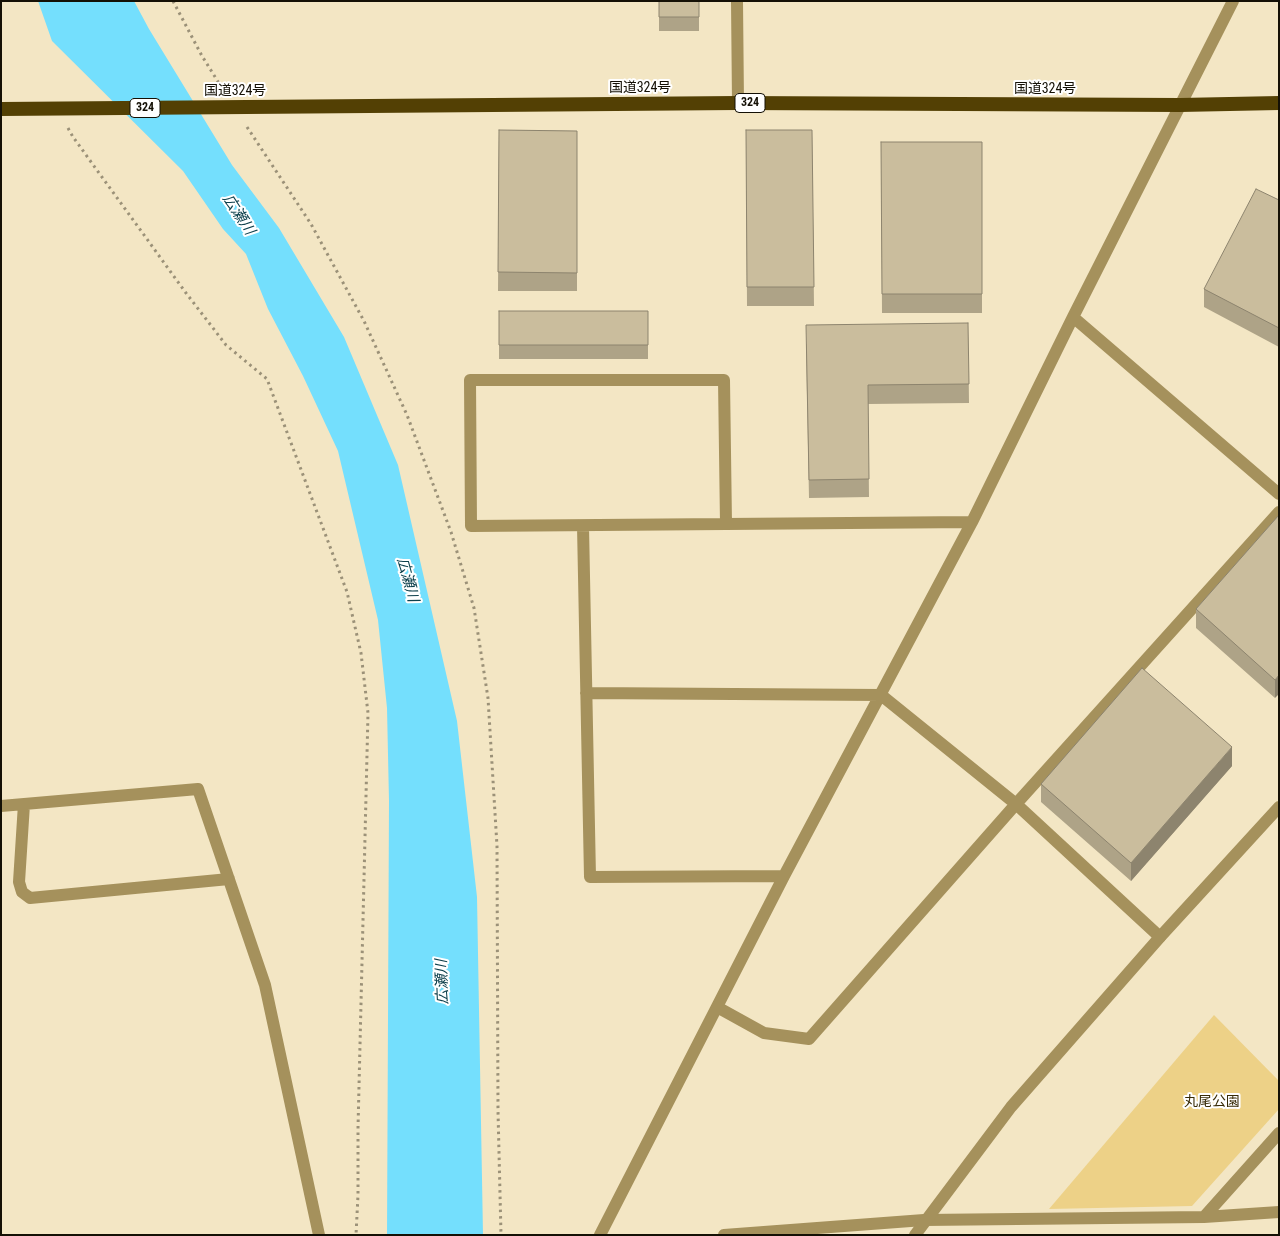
<!DOCTYPE html>
<meta charset="utf-8">
<style>
body{margin:0}
#map{position:relative;width:1280px;height:1236px;overflow:hidden;background:#f3e6c4;font-family:"Roboto Condensed",sans-serif}
canvas{display:block}
.frame{position:absolute;inset:0;border:2px solid #141005;pointer-events:none}
</style>
<div id="map">
<canvas width="1280" height="1236"></canvas>
<div class="frame"></div>
</div>
<script>
const ctx = document.querySelector('canvas').getContext('2d');
ctx.lineJoin = 'round';
function paint(path, color) { ctx.fillStyle = color; ctx.fill(path, 'evenodd'); }
const shape = rows => new Path2D(rows.map(r => 'M' + r).join(''));
function stroke(path, color, width, dash) { ctx.strokeStyle = color; ctx.lineWidth = width; ctx.lineCap = dash ? 'butt' : 'round'; ctx.setLineDash(dash || []); ctx.stroke(path); }
function drawText(font, color, halo, rows, align = 'center') {
  ctx.font = font + ' "Roboto Condensed","Noto Sans JP",sans-serif'; ctx.lineWidth = 4; ctx.setLineDash([]); ctx.textBaseline = 'middle'; ctx.strokeStyle = halo; ctx.fillStyle = color; for (const [text, x, y, turn = 0] of rows) {
    ctx.save(); ctx.translate(x, y); ctx.rotate((+turn || 0) * Math.PI / 180); ctx.textAlign = isNaN(turn) ? turn : align; if (halo) ctx.strokeText(text, 0, 0); ctx.fillText(text, 0, 0); ctx.restore();
  }
}
const green = shape([
 [1214,1015,1279,1081,1279,1109,1192,1206,1049,1209]
]);
const water = shape([
 [38,1,134,1,149,29,232,165,279,228,344,337,398,465,457,721,477,897,483,1235,387,1235,389,801,387,708,378,620,338,451,303,376,268,309,246,254,223,229,183,171,52,41]
]);
const path = shape([
 [173,1,202,56,222,88],
 [247,127,311,224,364,321,407,415,451,532,474,608,488,698,497,846,498,1111,501,1235],
 [68,128,73,137,186,293,226,345,267,379,347,592,361,653,368,713,358,1128,358,1195,356,1235]
]);
const minor = shape([
 [737,1,738,103],
 [1073,317,1279,494],
 [726,524,724,380,470,380,471,526,726,524,972,522],
 [583,526,590,877,784,876],
 [586,693,881,695,1016,804,1160,937],
 [24,804,19,882,22,892,30,898,229,879],
 [1,806,198,789,265,985,319,1235],
 [717,1007,764,1033,809,1039,1016,804,1279,512],
 [1204,1217,1279,1133],
 [600,1235,784,876,972,522,1073,317,1233,1],
 [724,1235,924,1220,1204,1217,1279,1212]
]);
const tertiary = shape([
 [915,1235,1011,1107,1160,937,1279,807]
]);
const trunk = shape([
 [1,109,738,103,1180,105,1279,103]
]);
const wall = shape([
 [659,1,699,1,699,31,659,31],
 [499,130,577,131,577,291,498,291],
 [746,130,812,130,814,306,747,306],
 [881,142,982,142,982,313,882,313],
 [1279,200,1279,347,1204,307,1204,289],
 [499,311,648,311,648,359,499,359],
 [968,323,969,403,868,404,869,497,809,498,806,344],
 [1279,515,1275,698,1196,628,1196,609],
 [1232,766,1131,881,1041,802,1041,784]
]);
const shadedWall = shape([
 [1279,675,1279,694,1275,698,1275,680],
 [1232,747,1232,766,1131,881,1131,863]
]);
const building = shape([
 [659,1,699,1,699,17,659,17,659,1],
 [499,130,577,131,577,273,498,272,499,130],
 [746,130,812,130,814,287,747,287,746,130],
 [881,142,982,142,982,294,882,294,881,142],
 [1256,189,1279,200,1279,328,1204,289,1256,189],
 [499,311,648,311,648,345,499,345,499,311],
 [968,323,969,384,868,385,869,479,809,480,806,325,968,323],
 [1279,515,1279,675,1275,680,1196,609,1279,515],
 [1142,668,1232,747,1131,863,1041,784,1142,668]
]);
const shields = [
 [750,103,30],
 [145,108,30]
];
const shieldNames = [
 ["324",750,103],
 ["324",145,108]
];
const streetNames = [
 ["国道324号",640,88],
 ["国道324号",1045,89],
 ["国道324号",235,91]
];
const parkNames = [
 ["丸尾公園",1212,1102]
];
const waterNames = [
 ["広瀬川",238,215,57],
 ["広瀬川",407,580,75],
 ["広瀬川",443,982,-92]
];
paint(green, '#edd187');
paint(water, '#74dffd');
stroke(path, '#9b9178', 3, [2.5, 4]);
stroke(minor, '#a5915c', 12);
stroke(tertiary, '#a5915c', 12);
stroke(trunk, '#534004', 14);
paint(wall, '#aea387');
paint(shadedWall, '#8d846e');
paint(building, '#cabd9d');
stroke(building, '#8d846e', 1);
for (const [x, y, w] of shields) { const box = new Path2D(); box.roundRect(x - w / 2, y - 9.5, w, 19, 4); ctx.fillStyle = '#fff'; ctx.fill(box); stroke(box, '#141005', 1); }
drawText('bold 12px', '#141005', null, shieldNames);
drawText('14px', '#141005', '#fff', streetNames);
drawText('14px', '#382b06', '#fff', parkNames);
drawText('italic 15px', '#0e404c', '#fff', waterNames);
</script>
